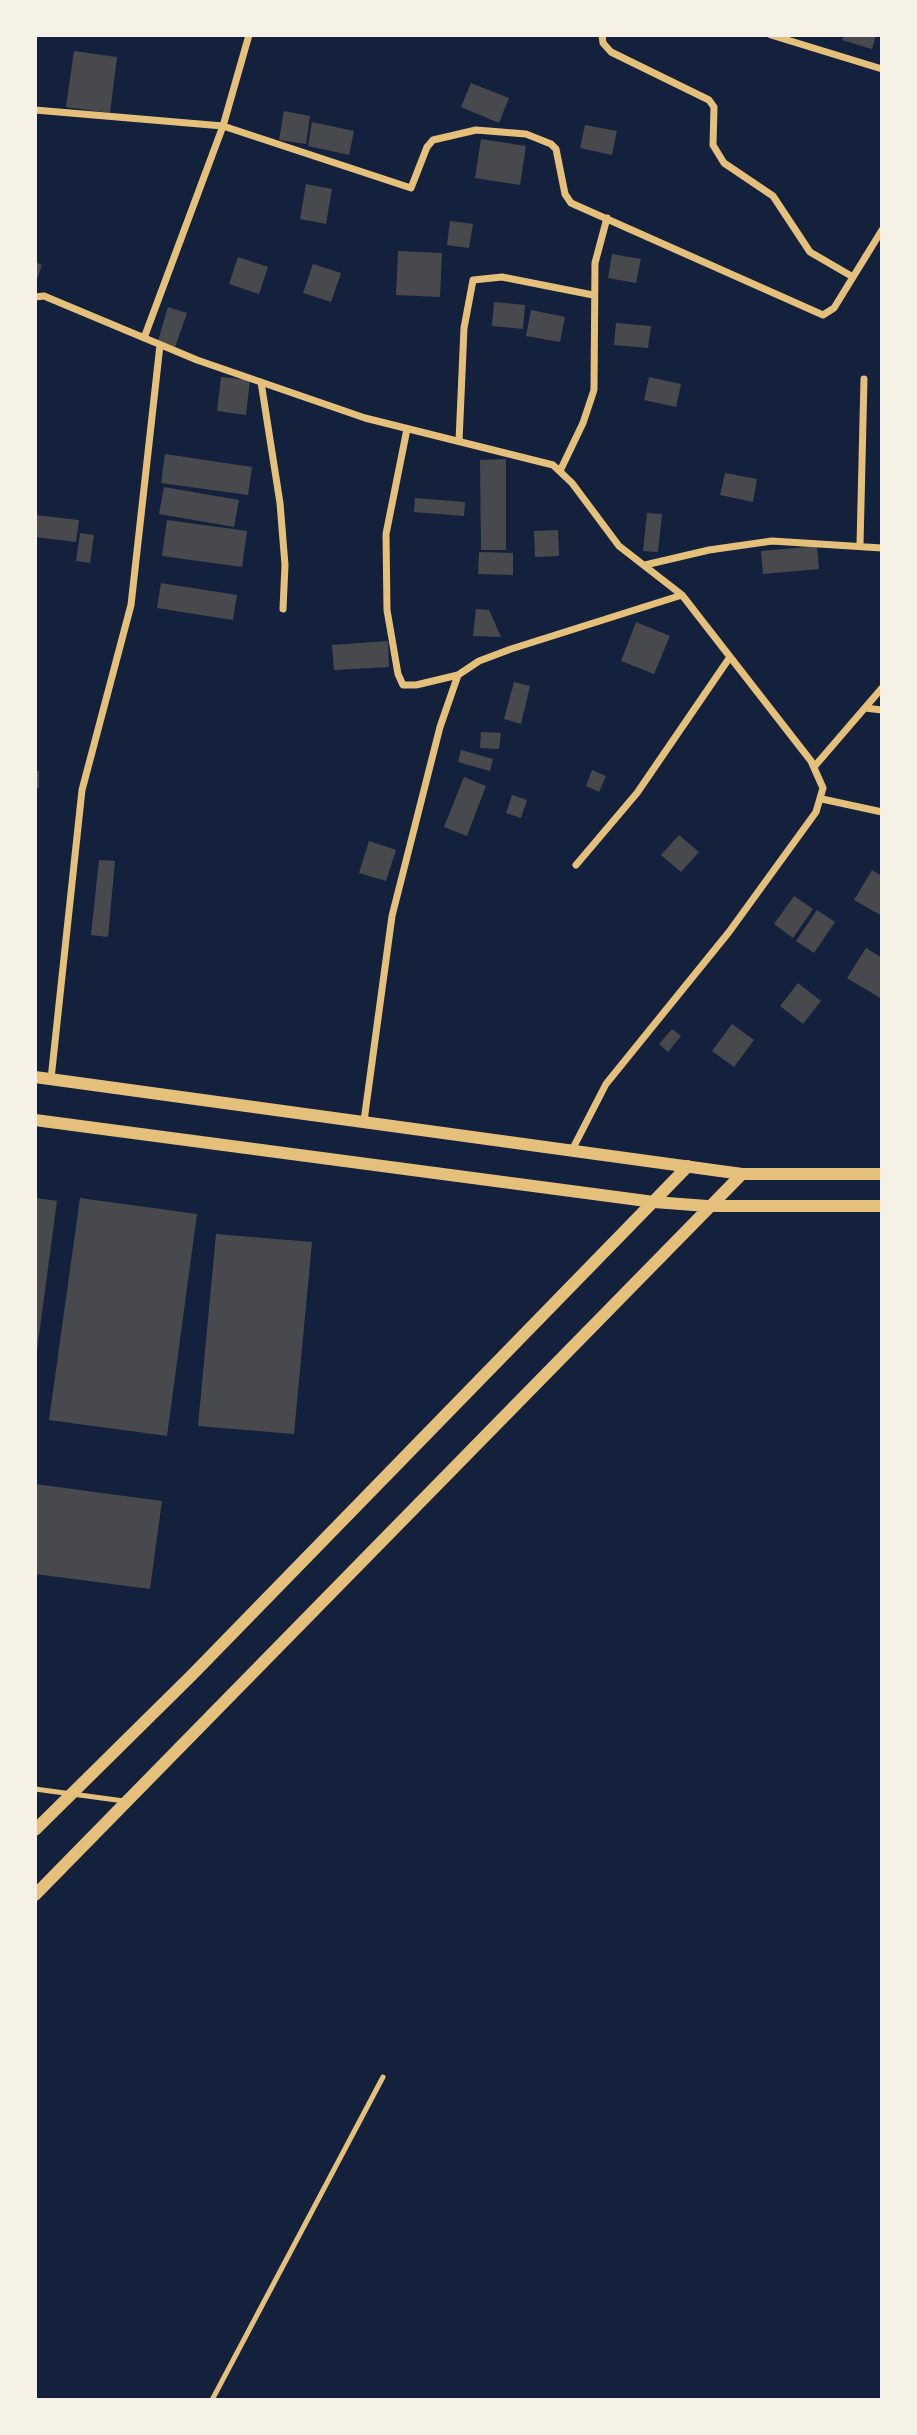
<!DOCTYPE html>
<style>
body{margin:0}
#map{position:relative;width:917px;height:2435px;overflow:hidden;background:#14213d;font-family:Signika,sans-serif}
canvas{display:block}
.frame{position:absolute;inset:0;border:37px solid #f6f1e7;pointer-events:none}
</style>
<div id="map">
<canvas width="917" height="2435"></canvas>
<div class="frame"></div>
</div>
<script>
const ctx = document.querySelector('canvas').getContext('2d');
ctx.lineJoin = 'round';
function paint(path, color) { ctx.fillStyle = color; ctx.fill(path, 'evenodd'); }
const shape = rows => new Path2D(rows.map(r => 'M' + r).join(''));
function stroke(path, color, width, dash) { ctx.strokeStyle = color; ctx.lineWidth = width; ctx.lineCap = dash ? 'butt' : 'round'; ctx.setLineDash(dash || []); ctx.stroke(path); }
const building = shape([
 [844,35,876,35,872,49,842,40],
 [74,51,117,57,110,113,66,107],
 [471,83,509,98,499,123,461,107],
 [284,111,310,116,306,144,279,140],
 [312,122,354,131,349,155,308,146],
 [585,125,617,131,612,155,580,148],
 [481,139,526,146,520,185,475,178],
 [306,184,332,189,326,224,300,219],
 [450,221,473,224,469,248,447,245],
 [398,251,442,253,440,297,396,295],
 [612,254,641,259,636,283,608,278],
 [238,257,268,267,259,294,229,284],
 [35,262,42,265,35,284],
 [313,264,341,273,331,302,303,293],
 [494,302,525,305,523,329,492,326],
 [168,307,187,313,175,347,158,341],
 [531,310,565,317,560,342,526,336],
 [616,323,651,326,648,348,614,345],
 [221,377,250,380,246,415,217,411],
 [649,377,681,384,676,407,644,400],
 [165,454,252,467,248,495,161,483],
 [506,459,506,550,481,550,480,460],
 [725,473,757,479,753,502,720,495],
 [164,487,239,500,234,527,159,514],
 [415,498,465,502,464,516,414,512],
 [647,513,662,514,658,552,643,551],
 [35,515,79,520,76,542,35,537],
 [167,520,247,531,242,567,162,556],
 [558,530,559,556,535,557,534,531],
 [80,533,94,535,90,563,76,561],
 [817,546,819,569,763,574,761,551],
 [479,552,513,553,513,575,478,574],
 [161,583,237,595,233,620,157,608],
 [476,609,489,610,501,637,473,636],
 [636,622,670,636,654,674,621,661],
 [388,641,389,667,334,670,332,645],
 [514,682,530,686,521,724,504,719],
 [481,732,501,733,499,749,480,748],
 [461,750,493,759,490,771,458,762],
 [592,770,606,776,599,792,586,786],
 [35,771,39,771,39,788,35,788],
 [464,777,486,786,467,836,444,827],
 [512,795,527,800,521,818,506,813],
 [679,835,699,852,681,872,661,855],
 [369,841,396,850,386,881,359,873],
 [99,860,115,861,108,937,91,935],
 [872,870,882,876,882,916,854,900],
 [794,896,813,909,793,938,774,924],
 [817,910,835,922,814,953,796,941],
 [866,948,882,958,882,999,847,978],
 [798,983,821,1001,803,1024,780,1006],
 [732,1024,754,1040,734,1067,712,1051],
 [672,1029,681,1036,668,1052,659,1044],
 [35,1198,57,1201,37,1350,35,1349],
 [80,1198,197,1214,167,1436,49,1420],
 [216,1234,312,1242,294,1434,198,1426],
 [35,1484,162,1501,150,1589,35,1574]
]);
const service = shape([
 [35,1789,124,1801],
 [212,2400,383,2077]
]);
const minor = shape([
 [602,35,603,43,611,52,709,100,714,107,713,145,724,163,773,196,810,252,853,277],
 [771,35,882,69],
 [35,110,223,126,411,188,427,147,433,140,476,130,526,134,551,144,556,149,565,194,571,203,823,315,834,308,882,230],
 [35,297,44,296,197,360,365,418,553,465,572,483,619,546,682,595,811,761,823,788,816,812,729,932,606,1084,572,1150],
 [144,338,223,126,249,35],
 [261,382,280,503,285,565,283,609],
 [407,429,386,534,387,610,398,674,403,685,416,685,458,675,479,661,511,649,682,595],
 [459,441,464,328,473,280,502,277,593,295],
 [560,471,583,423,594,390,595,263,607,218],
 [860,545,864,379],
 [645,565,709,550,772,541,882,548],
 [865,708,882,710],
 [814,767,882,688],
 [822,799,882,812],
 [576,865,637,793,730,657],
 [51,1079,82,790,131,605,160,345],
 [364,1121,392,916,440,727,458,675]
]);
const tertiary = shape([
 [35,1077,742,1174,882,1174],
 [35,1120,654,1202,707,1206,882,1206],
 [35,1830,192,1675,688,1166],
 [35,1895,742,1174]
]);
paint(building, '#48494c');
stroke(service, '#e5c07b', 5);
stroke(minor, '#e5c07b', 7);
stroke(tertiary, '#e5c07b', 12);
</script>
